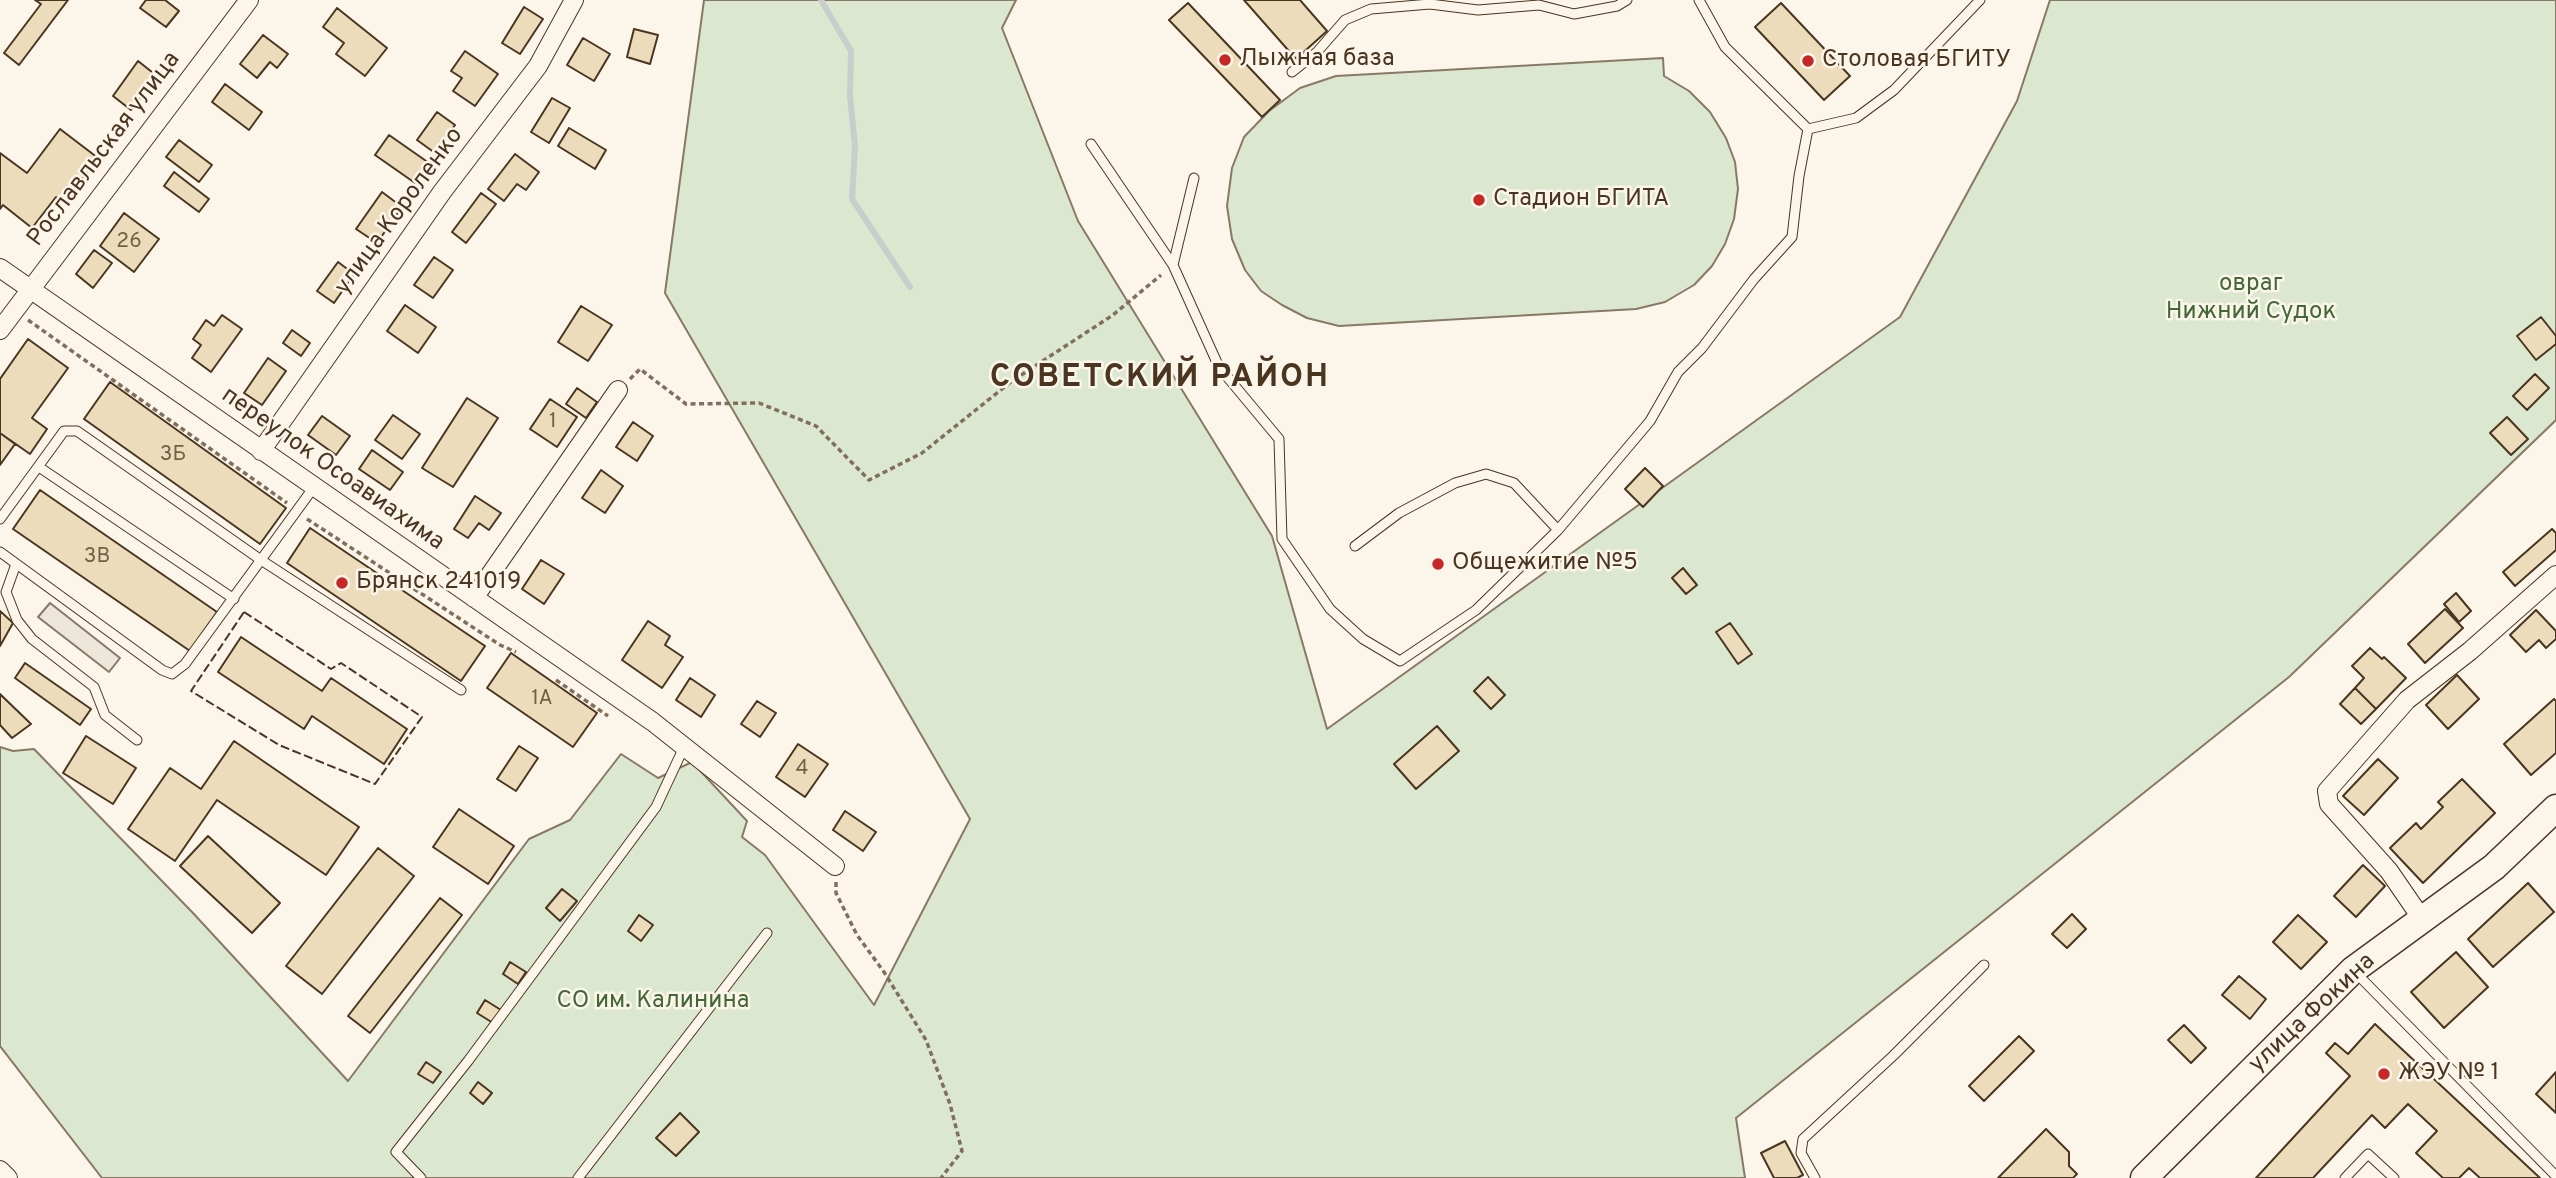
<!DOCTYPE html>
<meta charset="utf-8">
<style>
body{margin:0}
canvas{display:block;background:#fbf6e9}
</style>
<canvas width="2556" height="1178"></canvas>
<script>
const ctx = document.querySelector('canvas').getContext('2d');
ctx.lineJoin = 'round';
function paint(path, color) { ctx.fillStyle = color; ctx.fill(path, 'evenodd'); }
const shape = rows => new Path2D(rows.map(r => 'M' + r).join(''));
function stroke(path, color, width, dash) { ctx.strokeStyle = color; ctx.lineWidth = width; ctx.lineCap = dash ? 'butt' : 'round'; ctx.setLineDash(dash || []); ctx.stroke(path); }
function drawText(font, color, halo, rows, align = 'center') {
  ctx.font = font + ' Overpass,sans-serif'; ctx.lineWidth = 5; ctx.setLineDash([]); ctx.textBaseline = 'middle'; ctx.strokeStyle = halo; ctx.fillStyle = color; for (const [text, x, y, turn = 0] of rows) {
    ctx.save(); ctx.translate(x, y); ctx.rotate((+turn || 0) * Math.PI / 180); ctx.textAlign = isNaN(turn) ? turn : align; if (halo) ctx.strokeText(text, 0, 0); ctx.fillText(text, 0, 0); ctx.restore();
  }
}
const green = shape([
 [704,0,1016,0,1002,28,1078,221,1272,536,1327,729,1900,317,2017,101,2050,0,2556,0,2556,420,2289,677,1736,1118,1745,1178,102,1178,0,1046,0,747,13,751,34,749,193,913,348,1081,529,839,570,820,621,754,658,778,692,762,747,821,742,837,765,855,874,1005,970,819,665,293,704,0],
 [1663,58,1664,76,1689,91,1710,112,1726,138,1735,162,1738,189,1734,219,1725,244,1712,266,1694,285,1665,302,1636,309,1339,326,1307,318,1282,305,1261,291,1245,270,1232,239,1227,206,1232,168,1244,137,1269,111,1300,88,1336,76,1663,58]
]);
const parking = shape([
 [50,603,120,658,109,672,38,617,50,603]
]);
const stream = shape([
 [821,0,851,51,850,96,855,146,852,199,910,287]
]);
const building = shape([
 [35,0,68,0,19,65,4,53,41,4,35,0],
 [146,0,165,0,179,11,166,27,140,8,146,0],
 [1244,0,1300,0,1327,31,1296,59,1244,0],
 [1188,3,1280,100,1262,117,1169,20,1188,3],
 [1781,3,1850,76,1824,100,1755,27,1781,3],
 [524,7,543,19,520,54,502,43,524,7],
 [337,8,387,48,365,76,336,54,344,43,323,27,337,8],
 [634,29,658,35,650,64,627,57,634,29],
 [263,35,288,54,277,68,270,62,257,78,240,64,263,35],
 [583,38,610,54,594,81,567,65,583,38],
 [465,51,498,74,475,106,453,91,462,78,451,71,465,51],
 [138,61,157,76,131,110,113,96,138,61],
 [225,84,262,112,249,130,212,102,225,84],
 [552,98,570,108,549,143,531,132,552,98],
 [437,112,455,125,435,153,417,140,437,112],
 [569,128,606,150,595,169,558,146,569,128],
 [60,129,98,158,64,203,56,197,32,228,3,205,0,209,0,153,27,173,60,129],
 [389,135,429,163,415,183,375,155,389,135],
 [179,140,212,165,199,182,166,157,179,140],
 [515,154,539,172,526,190,517,184,504,201,488,189,515,154],
 [174,172,209,199,199,212,164,186,174,172],
 [382,192,402,207,377,243,356,229,382,192],
 [481,193,496,204,466,243,452,232,481,193],
 [124,213,159,239,134,272,100,246,124,213],
 [94,250,112,263,93,288,76,274,94,250],
 [434,257,453,270,433,298,414,285,434,257],
 [338,262,354,274,334,303,317,291,338,262],
 [405,305,436,327,418,353,387,331,405,305],
 [581,306,612,325,588,361,558,342,581,306],
 [222,315,242,329,211,372,192,358,201,345,193,339,206,320,214,326,222,315],
 [2541,317,2556,336,2556,344,2536,360,2517,336,2541,317],
 [292,330,310,343,301,356,283,343,292,330],
 [28,339,68,368,32,418,47,429,30,454,0,433,0,379,28,339],
 [268,358,286,371,262,405,244,393,268,358],
 [2535,374,2549,388,2527,410,2513,396,2535,374],
 [110,382,286,508,260,544,84,419,110,382],
 [577,388,597,402,586,418,566,404,577,388],
 [467,398,498,418,453,487,422,468,467,398],
 [550,399,577,417,557,447,530,429,550,399],
 [393,415,420,434,402,459,375,440,393,415],
 [322,416,350,436,336,455,308,435,322,416],
 [2507,417,2528,439,2511,455,2490,433,2507,417],
 [633,422,653,436,637,461,616,447,633,422],
 [0,433,15,444,0,465,0,433],
 [372,450,403,472,390,490,359,469,372,450],
 [1645,468,1663,486,1643,507,1625,489,1645,468],
 [601,470,623,486,605,513,582,498,601,470],
 [40,490,217,612,190,651,13,529,40,490],
 [475,496,501,513,489,530,479,523,468,538,454,529,475,496],
 [310,528,485,646,461,681,287,563,310,528],
 [2552,529,2556,533,2556,550,2515,586,2503,572,2552,529],
 [541,560,564,574,544,604,522,589,541,560],
 [1683,568,1697,585,1686,594,1672,578,1683,568],
 [2456,593,2471,611,2459,622,2444,604,2456,593],
 [2445,609,2463,628,2425,663,2408,644,2445,609],
 [2536,610,2556,631,2556,639,2546,648,2539,640,2526,652,2510,635,2536,610],
 [0,611,13,623,0,646,0,611],
 [648,621,670,636,665,645,683,657,662,688,622,660,648,621],
 [1730,623,1752,654,1738,664,1716,632,1730,623],
 [241,637,322,691,331,678,407,729,384,764,312,716,304,729,218,672,241,637],
 [2370,648,2382,659,2384,657,2406,678,2376,709,2355,688,2364,678,2352,666,2370,648],
 [511,653,597,713,573,747,487,688,511,653],
 [25,663,91,709,80,725,15,678,25,663],
 [2457,675,2479,699,2448,729,2426,705,2457,675],
 [1488,677,1505,695,1491,709,1474,691,1488,677],
 [690,678,715,695,701,717,676,700,690,678],
 [2355,688,2376,709,2361,724,2340,704,2355,688],
 [0,694,31,724,12,738,0,725,0,694],
 [2554,699,2556,701,2556,753,2531,775,2504,744,2554,699],
 [757,701,776,713,760,737,741,724,757,701],
 [1437,726,1459,751,1416,789,1394,764,1437,726],
 [86,736,136,768,113,804,63,773,86,736],
 [234,741,359,827,326,875,217,800,175,861,128,829,170,768,201,789,234,741],
 [798,744,828,764,805,797,776,777,798,744],
 [519,746,538,758,516,791,497,779,519,746],
 [2378,759,2398,778,2364,815,2343,796,2378,759],
 [2462,779,2495,813,2423,883,2390,848,2416,823,2421,829,2443,807,2438,802,2462,779],
 [459,809,514,846,488,884,433,847,459,809],
 [845,811,876,832,863,851,833,830,845,811],
 [208,836,280,903,252,933,180,866,208,836],
 [378,848,414,876,322,994,286,966,378,848],
 [2363,865,2385,886,2356,917,2334,896,2363,865],
 [2528,883,2554,912,2493,967,2468,939,2528,883],
 [562,889,577,901,560,921,546,908,562,889],
 [440,898,462,915,370,1033,348,1016,440,898],
 [2072,914,2086,929,2067,948,2052,934,2072,914],
 [639,915,653,925,641,941,628,931,639,915],
 [2298,915,2327,942,2301,969,2273,942,2298,915],
 [2456,952,2488,987,2444,1028,2411,992,2456,952],
 [510,962,526,972,518,984,503,974,510,962],
 [2239,976,2266,999,2250,1019,2222,995,2239,976],
 [485,1000,501,1010,493,1023,477,1013,485,1000],
 [2375,1024,2540,1178,2480,1178,2469,1168,2459,1178,2443,1178,2416,1153,2437,1131,2408,1104,2385,1128,2372,1115,2313,1178,2256,1178,2350,1076,2326,1053,2335,1043,2348,1054,2375,1024],
 [2184,1025,2206,1048,2191,1063,2168,1040,2184,1025],
 [2019,1036,2034,1051,1984,1101,1969,1086,2019,1036],
 [426,1062,441,1072,433,1083,418,1074,426,1062],
 [2556,1072,2556,1113,2536,1094,2556,1072],
 [478,1082,492,1093,483,1104,470,1093,478,1082],
 [680,1113,699,1132,676,1156,656,1138,680,1113],
 [2046,1129,2069,1152,2069,1166,2077,1174,2073,1178,1998,1178,2046,1129],
 [1785,1141,1803,1175,1797,1178,1774,1178,1761,1153,1785,1141]
]);
const path = shape([
 [28,320,287,503],
 [630,379,640,369,686,404,759,403,816,426,869,480,922,453,1012,381,1113,315,1161,275],
 [307,519,500,645,516,652],
 [556,680,608,716],
 [836,882,836,893,857,935,884,972,926,1040,950,1104,962,1151,941,1178]
]);
const lane = shape([
 [1699,0,1725,47,1808,129,1856,118,1894,90,1980,0],
 [1292,72,1317,52,1345,20,1371,9,1430,4,1478,10,1539,5,1574,14,1617,6,1627,0],
 [1091,144,1173,265,1219,367,1279,439,1282,539,1330,609,1363,639,1400,661,1476,610,1558,530],
 [1173,265,1194,178],
 [39,467,234,599],
 [0,519,64,431,77,431,261,560,461,690],
 [1355,546,1399,513,1455,483,1486,474,1514,483,1558,530,1650,421,1678,372,1702,348,1754,279,1792,237,1799,176,1808,129],
 [0,552,162,670,172,674,185,664,314,487],
 [16,564,6,592,17,620,32,639,94,687,105,715,137,740],
 [2356,973,2556,1176],
 [421,1178,396,1152,468,1061,656,807,684,747],
 [578,1178,767,933],
 [1815,1178,1801,1153,1803,1139,1894,1055,1984,965],
 [2345,1178,2368,1154,2394,1178]
]);
const street = shape([
 [0,268,653,722,835,866],
 [0,330,249,0],
 [261,451,442,192,538,66,574,0],
 [474,598,618,390],
 [2422,919,2389,871,2329,804,2327,791,2407,700,2470,651,2556,575],
 [0,1170,8,1178]
]);
const secondary = shape([
 [2144,1178,2353,970,2494,867,2556,808]
]);
const fence = shape([
 [244,612,331,669,341,663,422,717,375,784,279,745,191,691,244,612]
]);
const markers = [
 [1225,60,7,"#c62828"],
 [1808,61,7,"#c62828"],
 [1479,200,7,"#c62828"],
 [1438,564,7,"#c62828"],
 [342,583,7,"#c62828"],
 [2384,1074,7,"#c62828"]
];
const numberNames = [
 ["26",129,243],
 ["1",553,423],
 ["3Б",173,456],
 ["3В",97,558],
 ["1А",542,700],
 ["4",802,770]
];
const poiNames = [
 ["Лыжная база",1239,60],
 ["Столовая БГИТУ",1822,61],
 ["Стадион БГИТА",1493,200],
 ["Общежитие №5",1452,564],
 ["Брянск 241019",356,583],
 ["ЖЭУ № 1",2398,1074]
];
const streetNames = [
 ["Рославльская улица",105,150,-53],
 ["улица Короленко",400,212,-54],
 ["переулок Осоавиахима",332,470,35],
 ["улица Фокина",2313,1014,-43]
];
const parkNames = [
 ["овраг",2251,285],
 ["Нижний Судок",2251,313],
 ["СО им. Калинина",653,1002]
];
const districtNames = [
 ["СОВЕТСКИЙ РАЙОН",1160,380]
];
paint(green, '#dce7d0');
stroke(green, '#887966', 2);
paint(parking, '#ede7d9');
stroke(parking, '#887966', 2);
stroke(stream, '#c9cecd', 6);
paint(building, '#ecdcbc');
stroke(building, '#4a3520', 2);
stroke(lane, '#4a3520', 11);
stroke(street, '#4a3520', 20);
stroke(secondary, '#4a3520', 29);
stroke(path, '#7f6f5c', 3.5, [5, 3.5]);
stroke(lane, '#fbf6e9', 9);
stroke(street, '#fbf6e9', 18);
stroke(secondary, '#fbf6e9', 26);
stroke(fence, '#4a3520', 2, [9, 3.5]);
for (const [x, y, r, color] of markers) { const dot = new Path2D(); dot.arc(x, y, r, 0, 2 * Math.PI); ctx.fillStyle = color; ctx.fill(dot); stroke(dot, '#fbf6e9', 2.5); }
drawText('21px', '#725f47', null, numberNames);
drawText('24px', '#4a3520', '#fbf6e9', poiNames, 'left');
drawText('24px', '#4a3520', '#fbf6e9', streetNames);
drawText('24px', '#436837', '#fbf6e9', parkNames);
ctx.letterSpacing = '2px';
drawText('bold 32px', '#4a3520', '#fbf6e9', districtNames);
ctx.letterSpacing = '0px';
</script>
